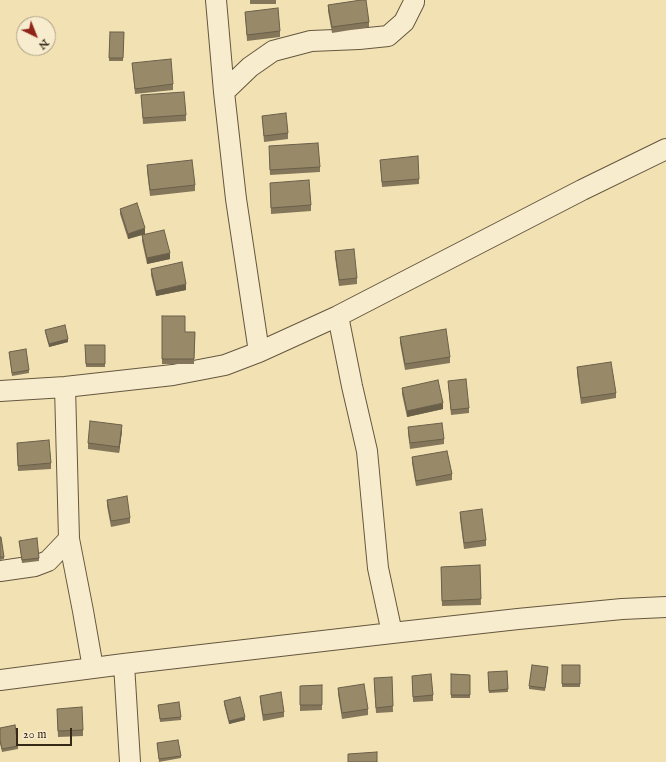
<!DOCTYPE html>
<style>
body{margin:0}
#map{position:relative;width:666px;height:762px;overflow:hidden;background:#f2e2b3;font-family:"IM FELL English",serif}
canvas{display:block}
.north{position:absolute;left:16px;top:16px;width:40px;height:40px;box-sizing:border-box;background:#f7ecce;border:1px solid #aa9e85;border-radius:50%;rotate:137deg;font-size:11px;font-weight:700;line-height:16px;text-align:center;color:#362918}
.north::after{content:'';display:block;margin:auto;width:14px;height:18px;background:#8f2418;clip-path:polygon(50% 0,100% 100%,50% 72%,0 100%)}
.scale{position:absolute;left:16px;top:728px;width:56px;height:18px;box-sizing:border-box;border:2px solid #362918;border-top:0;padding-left:5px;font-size:12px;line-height:14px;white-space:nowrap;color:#362918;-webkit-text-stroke:3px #f7ecce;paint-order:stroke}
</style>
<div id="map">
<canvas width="666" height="762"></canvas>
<div class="north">N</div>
<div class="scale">20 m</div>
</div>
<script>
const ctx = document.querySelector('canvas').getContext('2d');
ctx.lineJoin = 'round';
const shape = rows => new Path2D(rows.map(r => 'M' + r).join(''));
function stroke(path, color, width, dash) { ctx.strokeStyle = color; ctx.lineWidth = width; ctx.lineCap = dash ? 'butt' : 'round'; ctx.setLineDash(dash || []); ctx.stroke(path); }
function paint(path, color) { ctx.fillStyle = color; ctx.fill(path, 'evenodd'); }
const minor = shape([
 [224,92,250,67,273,51,311,41,359,39,388,36,404,22,414,2,414,0],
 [338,316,352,386,367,451,378,568,392,633],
 [259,352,338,316,582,190,666,149],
 [0,391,65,387,173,375,225,365,259,352,236,199,224,92,216,0],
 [69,539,83,611,93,668],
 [0,571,35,566,48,561,69,539,65,387],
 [124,664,130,762],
 [0,680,124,664,392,633,518,619,622,609,666,607]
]);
const wall = shape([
 [250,0,276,0,276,4,250,4],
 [328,5,369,22,369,27,332,33,328,11],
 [245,12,280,31,280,37,247,41],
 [110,32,124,32,123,61,109,61],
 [132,63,173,84,173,90,135,94],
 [141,95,186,115,186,121,143,124],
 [262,116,288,133,288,139,264,142],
 [269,152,320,167,320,172,270,175],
 [380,160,419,179,419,184,382,187],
 [147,165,195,185,195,191,150,196,147,171],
 [270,183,311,205,311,211,271,214],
 [120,209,170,259,147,264,142,241,142,235,128,239,120,214],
 [335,251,357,278,357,284,339,286,335,257],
 [151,269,186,290,156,296,151,275],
 [162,316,185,332,195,332,194,364,162,364],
 [45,330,68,342,49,347,45,332],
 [400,337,450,357,450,363,405,370,400,343],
 [85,345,105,345,105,367,86,367],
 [9,352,29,370,29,373,12,376],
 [577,367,616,393,616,398,581,404,577,373],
 [448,381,469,408,469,413,451,415],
 [402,388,443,409,407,417,402,394],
 [408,427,444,439,444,444,410,449,408,433],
 [122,431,119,453,88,449,88,443],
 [17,443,51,463,51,469,18,471],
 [412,457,452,474,452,480,416,486,412,463],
 [107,500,130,518,130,523,111,527,107,506],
 [460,512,486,540,486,546,464,549,460,518],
 [0,537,4,557,4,559,0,560],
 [19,541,39,558,39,561,22,563],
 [480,565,481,605,442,606,441,567],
 [562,665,580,665,580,687,562,687],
 [548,670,545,691,529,689,529,686],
 [507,671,508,692,489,693,488,675],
 [451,674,470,675,470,698,451,698],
 [412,676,433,695,433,701,413,702],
 [392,677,393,712,376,713,374,683],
 [322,685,322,710,300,711,300,686],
 [338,688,368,709,368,715,342,719,338,694],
 [260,696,284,712,284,717,263,721,260,701],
 [224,701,245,720,229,724,224,704],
 [158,705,181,717,181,720,160,722],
 [57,714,83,730,83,736,58,737],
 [0,728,18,746,18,749,2,752,0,743],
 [157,743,181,756,181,758,159,762]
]);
const shadedWall = shape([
 [145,228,145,234,128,239,128,234],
 [170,253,170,259,147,264,147,258],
 [186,284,186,290,156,296,156,291],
 [68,339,68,342,49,347,49,344],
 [443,403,443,409,407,417,407,411],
 [122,425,122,431,119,453,119,447],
 [245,717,245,720,229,724,229,721]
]);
const building = shape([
 [361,0,366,0,369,22,332,27,328,5,361,0],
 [278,8,280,31,247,35,245,12,278,8],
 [110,32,124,32,123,58,109,58,110,32],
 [171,59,173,84,135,89,132,63,171,59],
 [184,92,186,115,143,118,141,95,184,92],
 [286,113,288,133,264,136,262,116,286,113],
 [318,143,320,167,270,170,269,146,318,143],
 [418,156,419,179,382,182,380,160,418,156],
 [192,160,195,185,150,190,147,165,192,160],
 [309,180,311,205,271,208,270,183,309,180],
 [137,203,145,228,128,234,120,209,137,203],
 [164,230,170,253,147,258,142,235,164,230],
 [354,249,357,278,339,280,335,251,354,249],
 [182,262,186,284,156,291,151,269,182,262],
 [162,316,185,316,185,332,195,332,194,359,162,359,162,316],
 [65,325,68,339,49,344,45,330,65,325],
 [446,329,450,357,405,364,400,337,446,329],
 [85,345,105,345,105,364,86,364,85,345],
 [26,349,29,370,12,373,9,352,26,349],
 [611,362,616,393,581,398,577,367,611,362],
 [466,379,469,408,451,410,448,381,466,379],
 [438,380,443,403,407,411,402,388,438,380],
 [90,421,122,425,119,447,88,443,90,421],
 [442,423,444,439,410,443,408,427,442,423],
 [49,440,51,463,18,466,17,443,49,440],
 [447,451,452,474,416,481,412,457,447,451],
 [127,496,130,518,111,521,107,500,127,496],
 [482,509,486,540,464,543,460,512,482,509],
 [0,537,1,537,4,557,0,557,0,537],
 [37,538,39,558,22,560,19,541,37,538],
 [480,565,481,599,442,601,441,567,480,565],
 [532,665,548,667,545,688,529,686,532,665],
 [562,665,580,665,580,684,562,684,562,665],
 [507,671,508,689,489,691,488,672,507,671],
 [431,674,433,695,413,697,412,676,431,674],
 [451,674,470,675,470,695,451,695,451,674],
 [392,677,393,706,376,708,374,678,392,677],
 [364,684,368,709,342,713,338,688,364,684],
 [322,685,322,705,300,705,300,686,322,685],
 [281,692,284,712,263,715,260,696,281,692],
 [240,697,245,717,229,721,224,701,240,697],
 [179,702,181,717,160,719,158,705,179,702],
 [82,707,83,730,58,731,57,709,82,707],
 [15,725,18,746,2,749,0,740,0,728,15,725],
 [178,740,181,756,159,759,157,743,178,740],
 [377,752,377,762,348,762,348,754,377,752]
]);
stroke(minor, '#65573f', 22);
stroke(minor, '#f7ecce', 20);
paint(wall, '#83765a');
paint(shadedWall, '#6a604a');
paint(building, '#988969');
stroke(building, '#6a604a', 1);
</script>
